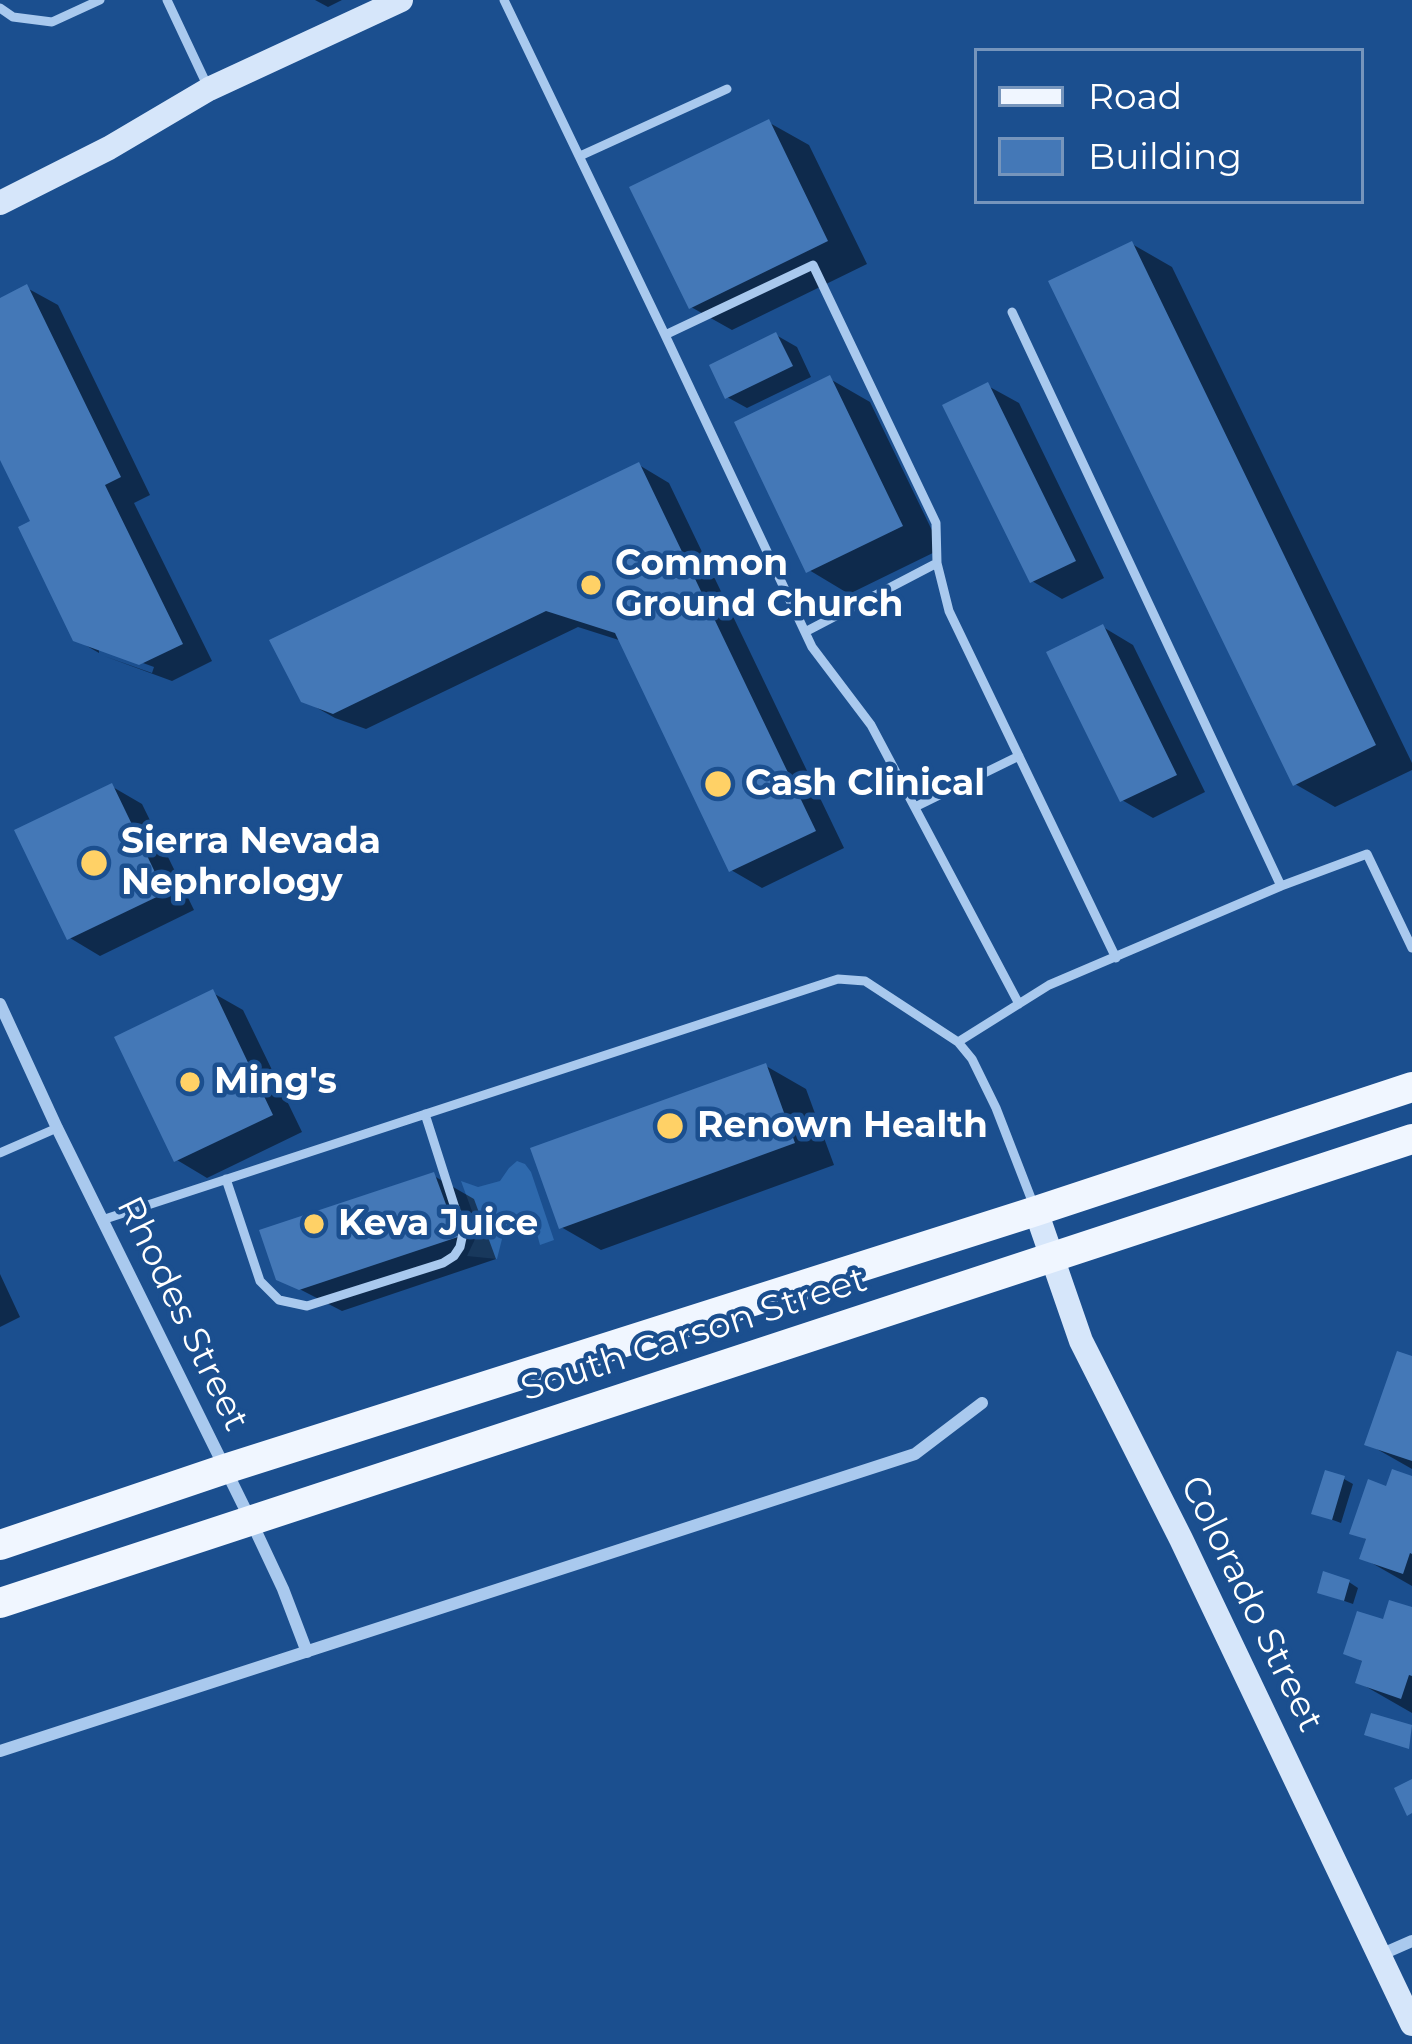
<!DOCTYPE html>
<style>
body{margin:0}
#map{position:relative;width:1412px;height:2044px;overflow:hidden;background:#1b4f8f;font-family:Montserrat,sans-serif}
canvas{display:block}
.legend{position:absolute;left:974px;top:48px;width:390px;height:156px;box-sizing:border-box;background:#1b4f8f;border:3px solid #7695bc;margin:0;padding:15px 21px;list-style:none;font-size:36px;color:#fff}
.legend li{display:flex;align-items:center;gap:24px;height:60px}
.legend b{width:60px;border:3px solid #7695bc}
</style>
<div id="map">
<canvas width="1412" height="2044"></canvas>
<ul class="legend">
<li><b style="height:15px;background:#f0f6ff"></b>Road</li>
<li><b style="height:33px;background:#4478b7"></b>Building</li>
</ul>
</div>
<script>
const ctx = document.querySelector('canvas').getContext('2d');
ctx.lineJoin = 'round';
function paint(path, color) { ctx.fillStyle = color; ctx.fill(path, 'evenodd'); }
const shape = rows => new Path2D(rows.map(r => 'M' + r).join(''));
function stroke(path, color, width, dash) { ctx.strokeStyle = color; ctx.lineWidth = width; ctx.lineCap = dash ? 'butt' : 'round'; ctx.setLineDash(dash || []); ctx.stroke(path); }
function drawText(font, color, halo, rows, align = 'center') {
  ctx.font = font + ' Montserrat,sans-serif'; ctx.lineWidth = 9; ctx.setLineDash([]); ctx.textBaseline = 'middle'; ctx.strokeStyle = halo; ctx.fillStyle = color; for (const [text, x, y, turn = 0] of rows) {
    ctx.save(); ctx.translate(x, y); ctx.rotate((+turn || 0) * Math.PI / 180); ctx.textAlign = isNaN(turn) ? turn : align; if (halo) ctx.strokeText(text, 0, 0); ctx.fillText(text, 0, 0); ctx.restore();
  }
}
const green = shape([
 [517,1161,525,1164,531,1172,554,1240,540,1245,534,1223,525,1217,517,1218,505,1227,497,1259,467,1256,476,1237,476,1222,461,1181,478,1187,500,1181,509,1168]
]);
const shadow = shape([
 [315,0,342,0,328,7],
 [768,122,809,145,867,264,732,330,691,307],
 [1132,244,1172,267,1412,763,1412,770,1335,807,1295,784],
 [27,288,58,305,150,495,134,503,212,661,172,681,104,656,152,673,154,667,99,647,99,653,75,639,34,523,0,453,0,301],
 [776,335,797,347,811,377,747,408,727,397],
 [830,379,870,402,941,549,849,594,809,570],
 [988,386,1019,403,1104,578,1062,599,1032,581],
 [639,465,669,483,844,848,762,888,731,870,622,641,578,627,366,729,335,718,303,700],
 [1103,627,1133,645,1205,792,1153,818,1122,800],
 [111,786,142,804,194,910,100,956,70,938],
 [213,993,243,1010,302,1132,207,1178,177,1160],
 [766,1066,806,1089,834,1165,601,1250,561,1227],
 [434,1176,474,1199,496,1259,342,1311,278,1278],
 [0,1274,20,1317,0,1327],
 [1412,1359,1412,1469,1368,1444],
 [1344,1479,1353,1484,1341,1523,1314,1513],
 [1412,1479,1412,1586,1363,1558,1369,1541,1353,1532,1388,1489],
 [1349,1582,1358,1588,1353,1604,1330,1596],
 [1412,1610,1412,1713,1358,1682,1365,1663,1347,1653,1385,1623]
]);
const building = shape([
 [769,119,828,241,689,309,629,187],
 [1132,241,1376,745,1293,786,1048,281],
 [27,284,121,477,105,485,183,644,139,665,73,641,18,527,30,521,0,460,0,298],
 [776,332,793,366,725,399,709,365],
 [830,375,903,526,806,573,734,422],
 [988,382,1076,561,1030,583,942,405],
 [639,462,816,831,729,872,615,633,546,611,333,714,301,702,269,640],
 [1103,624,1177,775,1120,802,1046,652],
 [112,783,165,893,67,940,14,830],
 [213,989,273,1115,174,1162,114,1037],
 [766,1063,795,1143,559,1229,530,1148],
 [434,1172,458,1237,299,1290,276,1280,259,1230],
 [1397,1351,1412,1356,1412,1461,1364,1445],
 [1392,1469,1412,1476,1412,1554,1410,1553,1403,1574,1359,1559,1366,1539,1349,1534,1368,1479,1386,1486],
 [1325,1470,1345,1476,1332,1520,1311,1514],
 [1323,1571,1350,1580,1344,1601,1317,1593],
 [1389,1600,1412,1607,1412,1676,1409,1675,1401,1699,1355,1683,1362,1661,1343,1654,1357,1611,1383,1619],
 [1371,1713,1412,1725,1409,1749,1364,1735],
 [1412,1779,1412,1813,1407,1816,1394,1788]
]);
const lane = shape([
 [167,0,207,85],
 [504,0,665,335],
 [0,8,13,17,52,22,100,0],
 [580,156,727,89],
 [1012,312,1281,886],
 [805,632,937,563],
 [915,807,1019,756],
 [1019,1004,871,725,812,647,665,335,813,265,936,523,937,563,949,611,1116,958],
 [958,1042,1049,985,1281,886,1367,854,1412,948],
 [0,1153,57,1128],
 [226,1179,260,1281,279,1300,307,1306,443,1263,454,1256,460,1247,463,1233,425,1114],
 [102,1220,838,979,865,981,958,1042,972,1059,996,1108,1034,1206]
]);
const street = shape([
 [0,1004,57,1128,252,1523,283,1589,307,1652],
 [0,1751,915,1454,982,1403],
 [1380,1955,1412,1941]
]);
const secondary = shape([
 [0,203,109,148,209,89,401,0],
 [1036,1211,1081,1341,1181,1539,1412,2024]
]);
const primary = shape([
 [0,1545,225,1469,1036,1211,1412,1087],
 [0,1603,1412,1139]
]);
const markers = [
 [591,585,12,"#ffd166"],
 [718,784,15,"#ffd166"],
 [94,863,15,"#ffd166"],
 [190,1082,12,"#ffd166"],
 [670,1126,15,"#ffd166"],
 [314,1224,12,"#ffd166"]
];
const poiNames = [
 ["Common",615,564],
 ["Ground Church",615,605],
 ["Cash Clinical",745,784],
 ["Sierra Nevada",121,842],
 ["Nephrology",121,883],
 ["Ming's",214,1082],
 ["Renown Health",697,1126],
 ["Keva Juice",338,1224]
];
const streetNames = [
 ["Rhodes Street",182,1314,64],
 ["South Carson Street",694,1335,-18],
 ["Colorado Street",1251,1604,64]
];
paint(green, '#2e69ad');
paint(shadow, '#0007');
paint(building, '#4478b7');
stroke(lane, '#a9c9ee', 9);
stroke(street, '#a9c9ee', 12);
stroke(secondary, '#d6e6fa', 24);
stroke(primary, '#f0f6ff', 30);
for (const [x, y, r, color] of markers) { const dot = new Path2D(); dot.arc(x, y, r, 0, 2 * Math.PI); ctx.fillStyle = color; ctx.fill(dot); stroke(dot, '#1b4f8f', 4.5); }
drawText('bold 36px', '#fff', '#1b4f8f', poiNames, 'left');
drawText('36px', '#fff', '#1b4f8f', streetNames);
</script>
